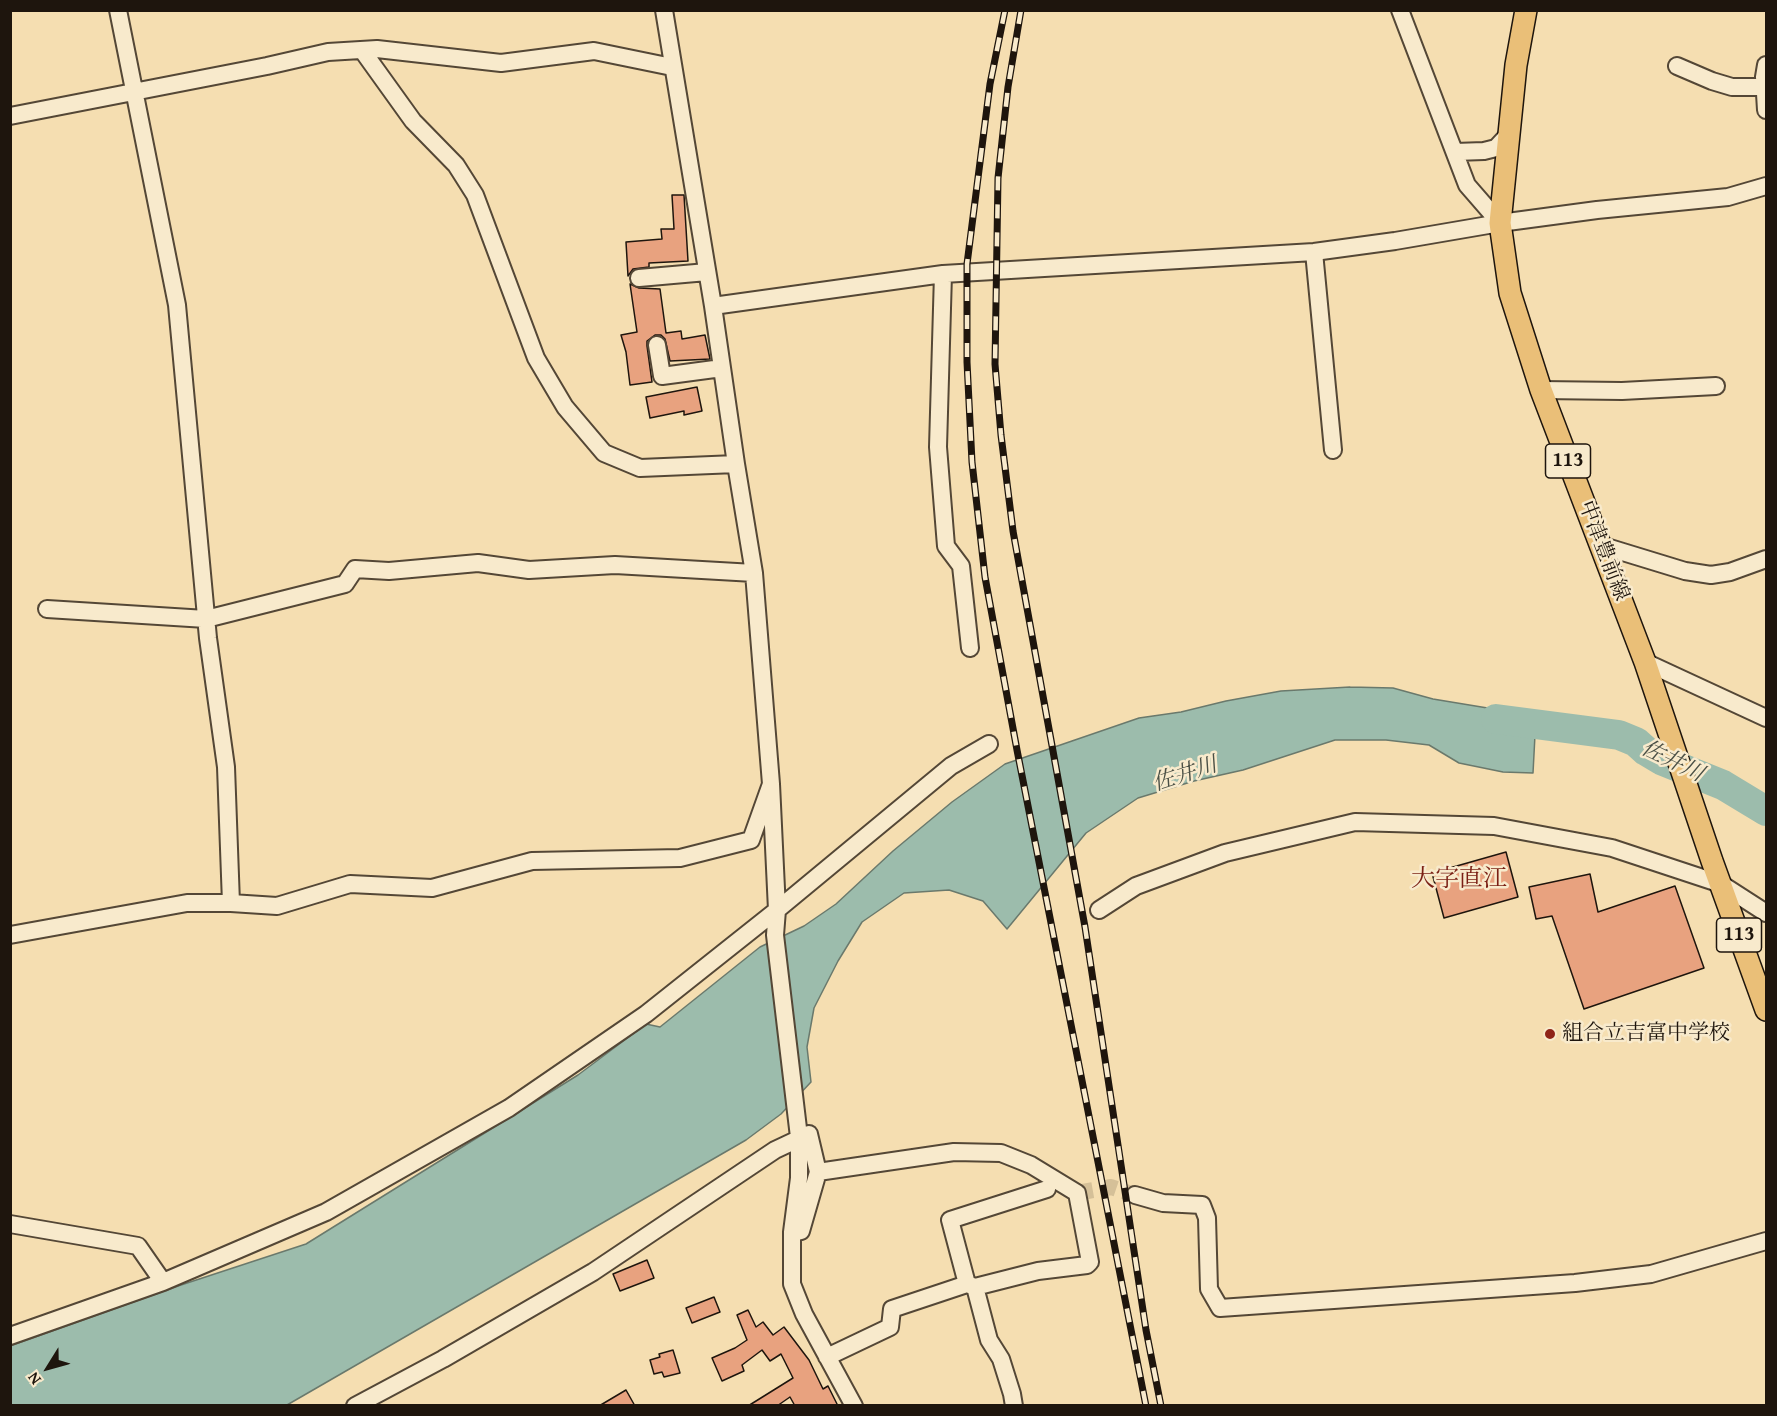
<!DOCTYPE html>
<meta charset="utf-8">
<style>
body{margin:0}
#map{position:relative;width:1777px;height:1416px;overflow:hidden;background:#f5deb1;font-family:"Gentium Book Plus",serif}
canvas{display:block}
.frame{position:absolute;inset:0;border:12px solid #1e150d;pointer-events:none}
.north{position:absolute;left:18px;top:1338px;width:60px;height:60px;-webkit-text-stroke:4px #f8eacc;paint-order:stroke;rotate:233deg;font-size:16px;font-weight:700;line-height:24px;text-align:center;color:#1e150d}
.north::after{content:'';display:block;margin:auto;width:21px;height:27px;background:#1e150d;clip-path:polygon(50% 0,100% 100%,50% 72%,0 100%)}
</style>
<div id="map">
<canvas width="1777" height="1416"></canvas>
<div class="frame"></div>
<div class="north">N</div>
</div>
<script>
const ctx = document.querySelector('canvas').getContext('2d');
ctx.lineJoin = 'round';
function paint(path, color) { ctx.fillStyle = color; ctx.fill(path, 'evenodd'); }
const shape = rows => new Path2D(rows.map(r => 'M' + r).join(''));
function stroke(path, color, width, dash) { ctx.strokeStyle = color; ctx.lineWidth = width; ctx.lineCap = dash ? 'butt' : 'round'; ctx.setLineDash(dash || []); ctx.stroke(path); }
function drawText(font, color, halo, rows, align = 'center') {
  ctx.font = font + ' "Gentium Book Plus","Noto Serif JP",serif'; ctx.lineWidth = 5; ctx.setLineDash([]); ctx.textBaseline = 'middle'; ctx.strokeStyle = halo; ctx.fillStyle = color; for (const [text, x, y, turn = 0] of rows) {
    ctx.save(); ctx.translate(x, y); ctx.rotate((+turn || 0) * Math.PI / 180); ctx.textAlign = isNaN(turn) ? turn : align; if (halo) ctx.strokeText(text, 0, 0); ctx.fillText(text, 0, 0); ctx.restore();
  }
}
const water = shape([
 [1350,687,1393,688,1433,699,1536,716,1533,773,1503,772,1459,763,1429,745,1386,740,1335,740,1243,770,1194,781,1138,798,1086,833,1007,929,983,901,949,890,904,893,862,922,838,961,814,1008,807,1047,811,1082,781,1114,746,1140,287,1405,11,1405,10,1346,181,1285,306,1244,578,1075,646,1024,660,1027,760,947,804,926,836,904,893,851,952,802,1005,764,1139,718,1181,712,1226,701,1281,691,1350,687]
]);
const river = shape([
 [1496,719,1619,735,1636,742,1646,751,1661,760,1723,785,1766,811]
]);
const building = shape([
 [672,195,684,195,688,261,649,263,649,267,633,269,628,276,626,242,662,239,661,229,674,229,672,195],
 [630,284,639,288,660,289,666,333,681,331,682,339,705,335,710,359,670,361,665,339,661,335,655,335,647,341,647,346,652,382,630,385,626,352,621,335,637,332,630,284],
 [697,387,702,411,684,415,684,411,650,418,646,397,697,387],
 [1506,852,1518,897,1444,918,1432,873,1506,852],
 [1590,874,1598,912,1675,886,1704,968,1584,1009,1552,916,1536,919,1529,887,1590,874],
 [647,1260,654,1278,620,1291,613,1274,647,1260],
 [714,1297,720,1312,692,1323,686,1308,714,1297],
 [748,1310,756,1327,763,1322,773,1335,784,1327,809,1360,823,1389,828,1386,838,1406,795,1406,790,1397,777,1406,748,1406,793,1378,781,1354,770,1361,762,1350,742,1365,744,1371,722,1381,712,1358,735,1348,747,1340,737,1315,748,1310],
 [673,1350,680,1373,664,1377,662,1372,654,1374,650,1360,660,1357,659,1354,673,1350],
 [626,1390,635,1406,599,1406,626,1390]
]);
const minorTunnel = shape([
 [1077,1193,1111,1187,1135,1195]
]);
const minor = shape([
 [118,10,177,305,208,638,226,767,231,903,277,906,350,884,432,888,532,861,680,858,751,840,771,784],
 [664,10,713,306,736,464,754,573,771,784,777,910,775,935,799,1137,799,1178,792,1232,792,1284,804,1314,854,1406],
 [1400,10,1467,185,1500,223],
 [362,50,413,121,456,165,475,195,536,358,565,407,604,453,640,468,736,464],
 [1766,65,1764,77,1766,110],
 [1677,66,1712,81,1732,87,1765,87],
 [10,116,267,66,328,52,377,49,501,63,594,51,672,67],
 [1455,152,1484,151,1496,148,1508,135],
 [1314,252,1333,450],
 [943,274,938,447,946,546,961,566,970,648],
 [639,278,707,272],
 [713,306,943,274,1314,252,1395,241,1500,223,1597,210,1728,197,1766,186],
 [657,345,662,376,722,368],
 [1541,390,1622,391,1716,386],
 [1600,545,1685,571,1711,575,1730,572,1766,559],
 [47,609,206,619,345,584,355,569,389,571,478,563,529,570,615,565,754,573],
 [1645,662,1766,718],
 [1099,910,1136,886,1225,853,1355,822,1494,826,1612,848,1721,884,1766,913],
 [10,935,187,903,231,903],
 [1135,1195,1163,1203,1202,1205,1207,1218,1209,1289,1220,1308,1575,1283,1651,1274,1766,1241],
 [10,1224,138,1246,163,1282],
 [797,1232,801,1231,818,1172],
 [10,1336,163,1282,326,1212,509,1108,646,1014,777,910,951,766,989,744],
 [827,1357,890,1327,892,1309,967,1284],
 [355,1406,443,1359,593,1272,775,1150,809,1134,818,1172,954,1152,1001,1153,1031,1165,1077,1193,1090,1262,1087,1265,1038,1271,975,1287],
 [1014,1406,1012,1394,1001,1359,989,1340,975,1287,967,1284,950,1220,1047,1189]
]);
const major = shape([
 [1526,10,1516,65,1500,223,1510,293,1541,390,1645,662,1712,861,1766,1010]
]);
const rail = shape([
 [1005,10,990,84,967,264,967,362,972,462,985,577,1017,750,1146,1406],
 [1021,10,1008,87,998,178,995,364,1001,435,1013,531,1085,927,1146,1330,1161,1406]
]);
const markers = [
 [1550,1034,6,"#8f2418"]
];
const shields = [
 [1568,461,45],
 [1739,935,45]
];
const shieldNames = [
 ["113",1568,461],
 ["113",1739,935]
];
const streetNames = [
 ["中津豊前線",1603,551,69]
];
const poiNames = [
 ["組合立吉富中学校",1562,1034]
];
const waterNames = [
 ["佐井川",1672,762,26],
 ["佐井川",1185,775,-18]
];
const quarterNames = [
 ["大字直江",1459,880]
];
paint(water, '#9cbcac');
stroke(water, '#6a796c', 1.5);
stroke(river, '#9cbcac', 30);
paint(building, '#e8a27f');
stroke(building, '#1e150d', 1.5);
stroke(minorTunnel, '#d5c098', 16, [16, 8]);
stroke(minor, '#544736', 20);
stroke(major, '#1e150d', 24);
stroke(minor, '#f8eacc', 16);
stroke(major, '#eabf78', 21);
stroke(rail, '#1e150d', 7);
stroke(rail, '#f8eacc', 4.5, [14]);
for (const [x, y, r, color] of markers) { const dot = new Path2D(); dot.arc(x, y, r, 0, 2 * Math.PI); ctx.fillStyle = color; ctx.fill(dot); stroke(dot, '#f8eacc', 2); }
for (const [x, y, w] of shields) { const box = new Path2D(); box.roundRect(x - w / 2, y - 17, w, 34, 4.5); ctx.fillStyle = '#f8eacc'; ctx.fill(box); stroke(box, '#1e150d', 1.5); }
drawText('bold 20px', '#1e150d', null, shieldNames);
drawText('21px', '#1e150d', '#f8eacc', streetNames);
drawText('21px', '#1e150d', '#f8eacc', poiNames, 'left');
drawText('italic 22px', '#4a4f45', '#f8eacc', waterNames);
drawText('24px', '#7a1f14', '#f8eacc', quarterNames);
</script>
